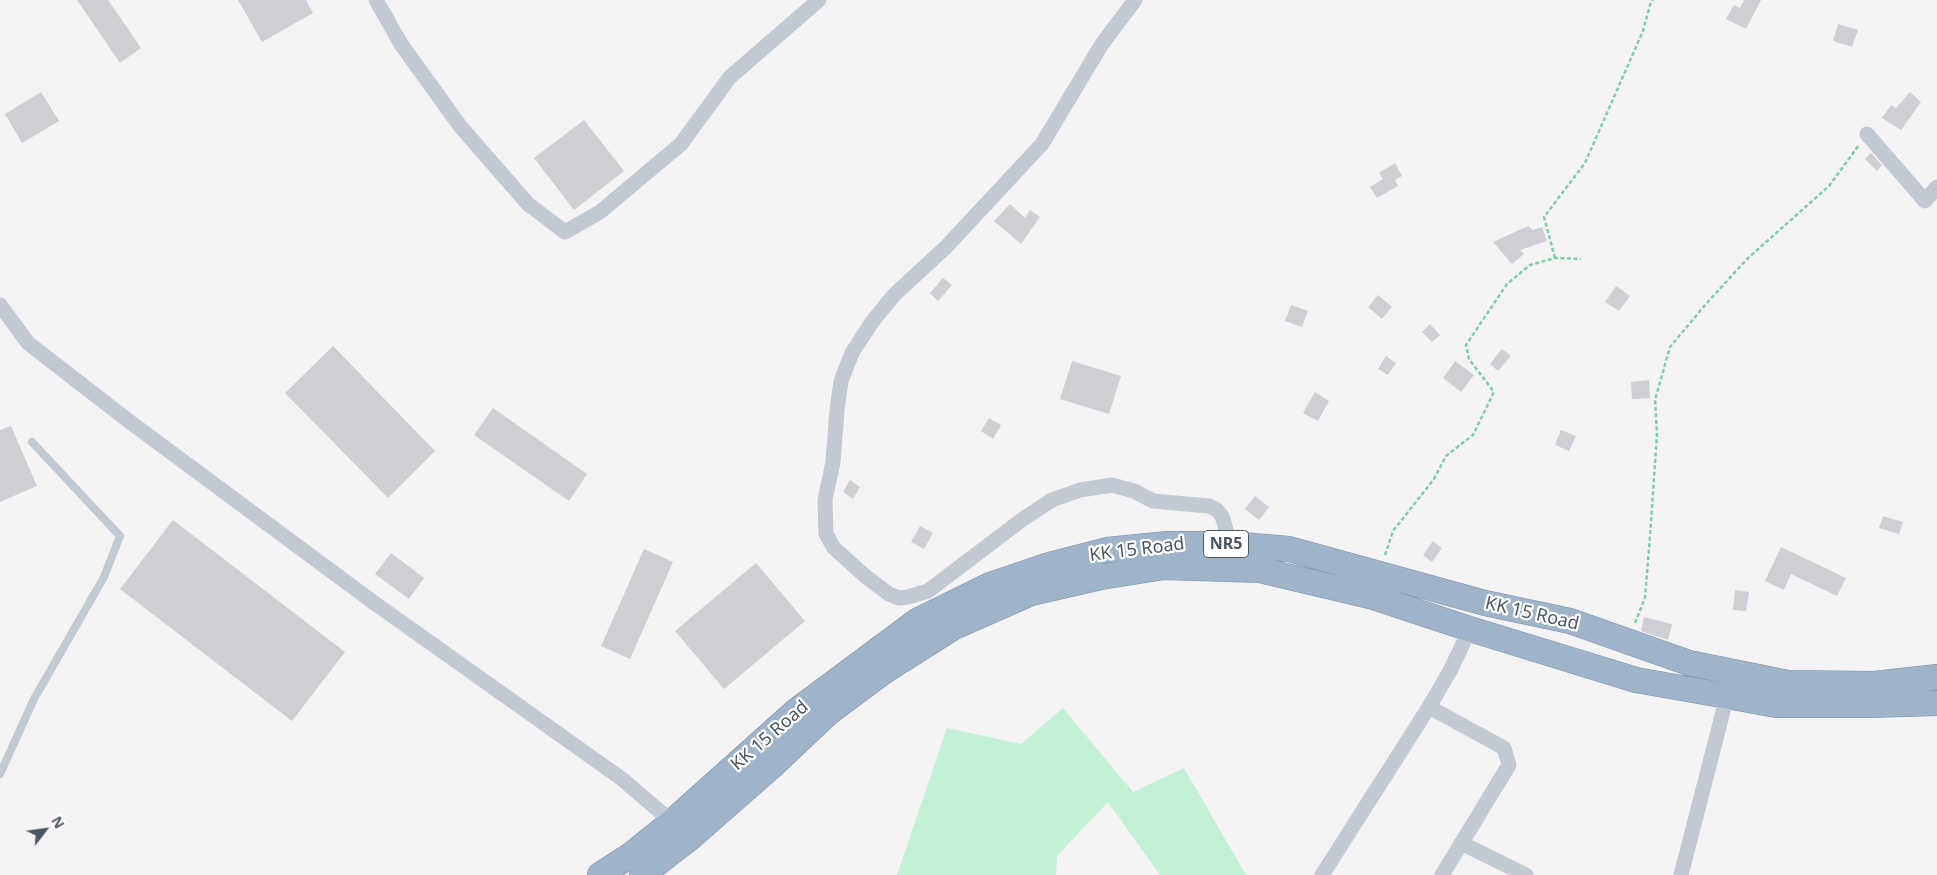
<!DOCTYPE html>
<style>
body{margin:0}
#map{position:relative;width:1937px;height:875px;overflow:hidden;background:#f5f3f3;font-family:"Noto Sans",sans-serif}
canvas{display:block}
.north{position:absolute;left:20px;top:805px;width:50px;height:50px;-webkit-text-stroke:4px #fff;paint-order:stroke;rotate:60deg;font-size:14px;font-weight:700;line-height:20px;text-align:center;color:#4a5661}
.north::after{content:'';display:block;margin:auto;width:18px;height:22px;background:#4a5661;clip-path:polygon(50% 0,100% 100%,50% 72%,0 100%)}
</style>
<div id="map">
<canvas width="1937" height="875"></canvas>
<div class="north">N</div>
</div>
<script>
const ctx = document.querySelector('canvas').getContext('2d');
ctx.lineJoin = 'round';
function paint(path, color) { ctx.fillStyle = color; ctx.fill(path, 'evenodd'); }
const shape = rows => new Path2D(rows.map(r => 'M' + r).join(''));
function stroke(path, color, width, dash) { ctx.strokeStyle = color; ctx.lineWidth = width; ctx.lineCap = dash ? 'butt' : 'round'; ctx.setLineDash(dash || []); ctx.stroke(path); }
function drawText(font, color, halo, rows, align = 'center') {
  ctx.font = font + ' "Noto Sans",sans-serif'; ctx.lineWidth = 4.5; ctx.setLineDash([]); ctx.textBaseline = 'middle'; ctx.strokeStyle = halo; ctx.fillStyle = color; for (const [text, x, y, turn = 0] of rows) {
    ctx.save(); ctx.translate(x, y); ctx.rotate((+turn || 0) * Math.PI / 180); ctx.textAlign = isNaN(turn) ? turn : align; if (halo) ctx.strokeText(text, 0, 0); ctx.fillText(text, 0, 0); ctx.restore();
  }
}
const green = shape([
 [1063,708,1133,792,1184,768,1246,875,1160,875,1108,802,1057,856,1056,875,897,875,947,728,1021,744]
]);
const building = shape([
 [77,0,108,0,141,48,120,63],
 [238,0,306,0,313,13,262,42],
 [1744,0,1761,0,1746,29,1726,19,1734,5,1740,8],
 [1838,24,1858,30,1852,47,1833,41],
 [41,92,59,121,22,143,5,114],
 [1910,92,1921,102,1901,130,1882,118,1891,105,1896,108],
 [584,120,624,171,574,210,534,158],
 [1871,153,1882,165,1877,171,1865,159],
 [1395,163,1402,176,1395,180,1398,186,1377,198,1370,187,1383,179,1379,173],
 [1010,204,1025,218,1030,210,1040,217,1021,244,994,221],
 [1528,226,1533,230,1542,227,1547,241,1520,250,1524,254,1512,264,1493,242],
 [943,278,952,285,938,301,930,293],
 [1616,286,1630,296,1619,311,1605,302],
 [1378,295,1392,307,1382,319,1368,307],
 [1291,305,1308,311,1302,327,1285,321],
 [1430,324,1440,335,1432,342,1422,332],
 [333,346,435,451,388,498,285,393],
 [1502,349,1511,356,1498,371,1490,364],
 [1386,356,1396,363,1388,375,1378,369],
 [1072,361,1121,376,1109,414,1060,399],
 [1455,361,1474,375,1461,392,1443,378],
 [1649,380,1650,398,1632,399,1631,382],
 [1315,392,1329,401,1318,421,1303,413],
 [493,408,587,474,569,501,474,435],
 [989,418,1001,425,993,439,981,431],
 [11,426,37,486,0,502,0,430],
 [1561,430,1576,436,1569,451,1555,445],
 [850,480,860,487,853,499,843,492],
 [1255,496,1269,507,1259,520,1245,509],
 [1883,516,1903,522,1899,534,1879,528],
 [173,520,345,652,292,721,120,589],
 [920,526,933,533,924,549,911,542],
 [1433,541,1442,548,1432,562,1423,555],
 [1781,547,1846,578,1837,596,1791,574,1784,590,1765,581],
 [644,549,673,562,630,659,601,646],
 [391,553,424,578,409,599,375,574],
 [756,563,805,621,724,689,675,631],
 [1735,590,1749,592,1746,611,1733,610],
 [1644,617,1672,624,1668,640,1641,631]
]);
const path = shape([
 [1555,258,1544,217,1585,163,1643,31,1650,5,1653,0],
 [1385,555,1393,531,1434,479,1446,456,1473,435,1494,392,1469,359,1466,345,1507,284,1530,265,1555,258,1581,259],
 [1635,623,1645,598,1650,536,1657,434,1655,400,1670,347,1706,304,1747,259,1829,186,1859,145]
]);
const service = shape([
 [0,774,34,699,104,577,120,536,32,442]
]);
const minor = shape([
 [376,0,401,44,460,126,528,204,565,232,600,212,681,144,730,77,819,0],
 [1135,0,1102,44,1042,144,946,247,894,295,872,322,852,353,841,381,837,410,833,462,825,500,826,534,834,548,865,576,889,594,899,598,908,597,928,591,1023,519,1052,500,1080,490,1112,485,1134,491,1153,501,1209,506,1217,510,1222,516,1230,544],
 [1867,134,1925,201,1937,187],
 [0,305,28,343,130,422,373,602,622,779,678,827],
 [1429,707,1504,748,1509,765,1442,875],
 [1461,843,1526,875],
 [1322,875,1429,707,1450,671,1470,629],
 [1681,875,1727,696]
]);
const trunk = shape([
 [600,875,631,855,672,822,796,711,917,621,990,585,1049,565,1107,550,1167,544,1230,544,1289,549,1485,603,1570,621,1689,663,1788,683,1874,684,1937,677],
 [642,875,690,838,772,766,828,713,883,672,954,627,1031,593,1101,577,1164,567,1260,570,1370,596,1470,629,1636,680,1727,696,1776,705,1872,705,1937,703]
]);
const shields = [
 [1226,544,45]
];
const shieldNames = [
 ["NR5",1226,544]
];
const streetNames = [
 ["KK 15 Road",1137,550,-7],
 ["KK 15 Road",1532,614,13],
 ["KK 15 Road",770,736,-41]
];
paint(green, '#c3f1d5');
paint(building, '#cdcfd5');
stroke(trunk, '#7690ad', 26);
stroke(path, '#7ad0a6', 2.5, [4, 2.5]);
stroke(service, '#c1cad2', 8);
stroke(minor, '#c1cad2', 15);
stroke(trunk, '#9fb4c9', 25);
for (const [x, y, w] of shields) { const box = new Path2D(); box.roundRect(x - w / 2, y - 13.5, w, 27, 4); ctx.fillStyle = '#fff'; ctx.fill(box); stroke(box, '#4a5661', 1); }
drawText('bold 16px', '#4a5661', null, shieldNames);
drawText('18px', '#4a5661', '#fff', streetNames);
</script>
